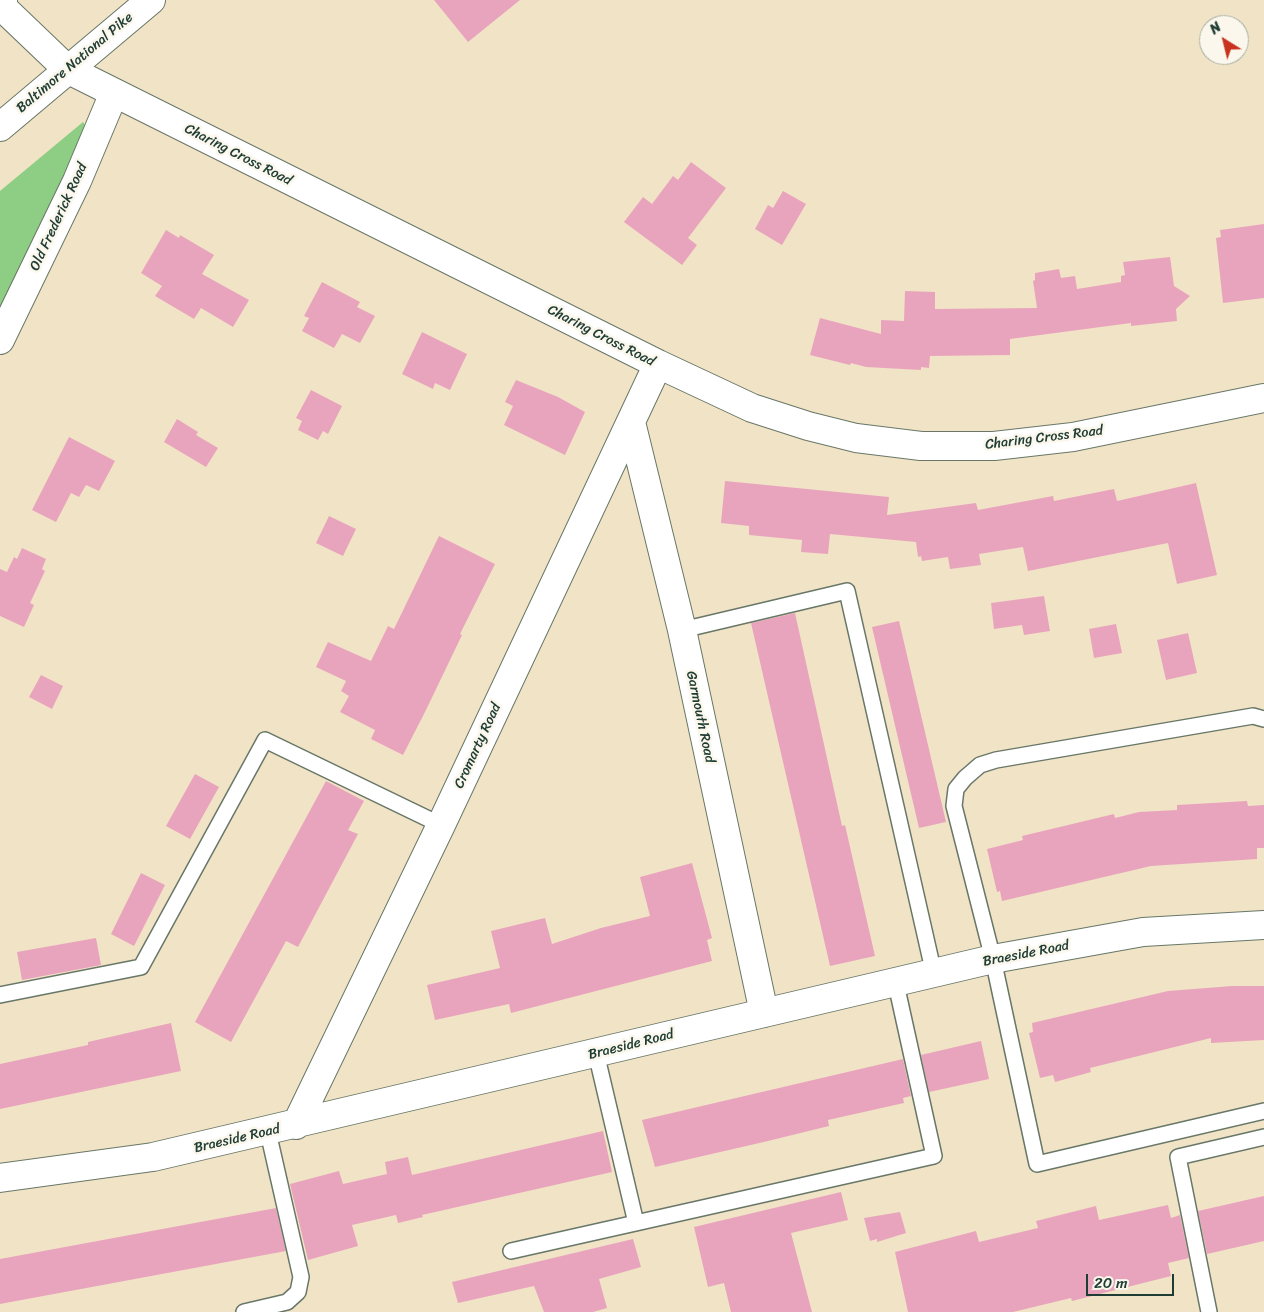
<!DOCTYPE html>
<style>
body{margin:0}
#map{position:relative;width:1264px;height:1312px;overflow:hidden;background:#f1e3c6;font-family:Sriracha,sans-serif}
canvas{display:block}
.north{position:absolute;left:1199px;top:15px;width:50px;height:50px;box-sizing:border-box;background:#fbf7ec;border:1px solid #a3ada2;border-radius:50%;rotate:324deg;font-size:14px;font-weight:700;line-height:20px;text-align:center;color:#1f3d34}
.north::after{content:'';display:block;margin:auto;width:18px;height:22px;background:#c8321e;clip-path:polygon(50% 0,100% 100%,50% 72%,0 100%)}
.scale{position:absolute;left:1086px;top:1274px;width:88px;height:22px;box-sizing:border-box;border:2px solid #1f3d34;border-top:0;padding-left:6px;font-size:15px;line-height:18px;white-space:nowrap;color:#1f3d34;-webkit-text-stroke:4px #fbf7ec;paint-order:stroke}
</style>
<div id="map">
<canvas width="1264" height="1312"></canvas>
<div class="north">N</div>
<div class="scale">20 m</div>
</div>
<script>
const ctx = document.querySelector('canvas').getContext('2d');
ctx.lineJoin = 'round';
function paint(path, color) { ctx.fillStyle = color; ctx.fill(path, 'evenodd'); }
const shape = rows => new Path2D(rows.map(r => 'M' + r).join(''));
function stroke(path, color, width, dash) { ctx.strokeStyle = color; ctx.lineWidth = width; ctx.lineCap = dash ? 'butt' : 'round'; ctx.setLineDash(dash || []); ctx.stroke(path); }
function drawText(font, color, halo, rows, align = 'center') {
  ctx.font = font + ' Sriracha,sans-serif'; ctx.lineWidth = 5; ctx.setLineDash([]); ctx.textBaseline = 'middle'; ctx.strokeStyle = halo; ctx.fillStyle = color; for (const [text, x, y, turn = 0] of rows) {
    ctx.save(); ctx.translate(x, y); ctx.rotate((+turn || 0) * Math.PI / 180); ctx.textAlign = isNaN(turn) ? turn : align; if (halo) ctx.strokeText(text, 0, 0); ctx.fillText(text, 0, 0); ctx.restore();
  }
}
const green = shape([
 [83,122,87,128,0,315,0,191]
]);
const building = shape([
 [434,0,520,0,468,42],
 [691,162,726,188,688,238,697,245,682,265,624,222,643,197,652,204,673,176,678,180],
 [783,191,806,204,782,245,755,229,768,205,773,208],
 [1264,224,1264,298,1223,303,1216,238,1221,237,1220,230],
 [166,230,179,238,180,235,214,255,202,274,249,300,233,327,201,308,194,319,155,296,162,286,141,273],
 [1170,257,1174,286,1190,296,1176,309,1177,321,1131,326,1131,323,1010,339,1010,355,930,356,929,368,921,367,921,370,866,367,851,363,850,365,810,355,820,318,881,334,881,320,904,321,905,291,935,292,935,309,1037,308,1033,281,1035,280,1035,273,1059,269,1061,278,1075,276,1077,289,1121,282,1121,276,1125,275,1123,262],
 [322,282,360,302,357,307,375,316,360,343,342,334,334,348,302,331,309,318,304,316],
 [422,332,467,354,450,390,435,383,433,389,402,374],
 [516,380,558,397,585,412,565,455,504,425,513,406,505,402],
 [311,390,342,406,328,434,323,431,318,440,298,430,302,421,296,418],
 [177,419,198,432,196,435,218,448,206,467,164,442],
 [69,437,115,461,99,491,86,485,79,497,71,493,56,522,32,510],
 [725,481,889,497,887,515,976,503,978,510,1053,496,1054,501,1114,489,1117,501,1196,483,1217,575,1177,584,1168,543,1028,571,1023,547,979,554,981,565,950,569,948,557,922,561,921,556,918,557,916,542,830,534,828,554,801,552,802,540,749,535,749,526,721,523],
 [329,516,356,529,343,556,316,543],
 [439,536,495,564,460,634,462,635,426,710,403,755,371,739,375,730,340,712,349,696,341,691,346,681,316,667,328,642,371,661,388,626,394,629],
 [22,548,46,559,42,569,45,571,30,603,34,605,24,627,0,616,0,569,7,572,14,557,17,559],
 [1044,596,1050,631,1024,635,1022,625,994,629,991,603],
 [795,613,842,826,845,825,875,956,830,966,751,623],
 [899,621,946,822,919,828,872,627],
 [1116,624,1122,653,1094,658,1089,629],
 [1188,633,1197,673,1166,680,1157,640],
 [41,675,63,686,52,709,29,697],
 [195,774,219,787,190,839,166,826],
 [326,781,364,801,348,830,358,834,298,947,286,941,231,1042,195,1022],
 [1247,801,1248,806,1264,805,1264,848,1257,848,1257,859,1151,866,1002,901,1000,891,997,892,987,849,1023,840,1022,836,1114,814,1115,818,1139,812,1177,810,1177,805],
 [692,863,712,938,707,940,712,961,511,1013,509,1004,435,1020,427,985,500,968,491,931,545,918,552,944,601,928,650,916,640,877],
 [141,873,165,885,134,946,111,934],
 [96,938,101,965,22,980,17,952],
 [1232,986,1264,986,1264,1040,1211,1043,1211,1038,1090,1068,1091,1072,1055,1082,1053,1075,1040,1078,1029,1033,1033,1032,1032,1023,1168,991],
 [171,1023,181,1071,0,1109,0,1064,88,1045,88,1042],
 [981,1041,989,1079,929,1092,921,1055],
 [903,1059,911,1096,903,1098,904,1103,828,1120,829,1126,768,1141,655,1167,642,1120],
 [603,1131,612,1172,422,1215,423,1217,398,1223,396,1215,352,1225,358,1246,308,1260,290,1184,339,1171,343,1184,387,1174,385,1162,408,1157,412,1175],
 [841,1192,848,1220,791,1233,812,1312,731,1312,724,1283,708,1287,694,1227],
 [1264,1196,1264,1241,1207,1254,1198,1211],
 [1168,1205,1171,1218,1180,1215,1189,1258,1168,1263,1171,1276,1072,1301,1071,1298,1013,1312,908,1312,895,1252,976,1231,979,1242,1038,1228,1036,1221,1096,1206,1099,1220],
 [276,1208,286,1251,0,1304,0,1259],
 [900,1212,906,1233,877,1242,877,1239,870,1241,864,1218],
 [633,1239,641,1267,599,1279,607,1308,593,1312,544,1312,534,1286,458,1303,452,1282]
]);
const lane = shape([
 [682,630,847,591,934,974],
 [1264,719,1253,716,996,760,980,765,965,778,956,789,954,806,993,959,1037,1164,1264,1111],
 [0,995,141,967,265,740,441,825],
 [596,1053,636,1223],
 [511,1251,934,1156,896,984],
 [244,1312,287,1302,298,1292,301,1277,268,1132],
 [1209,1312,1178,1157,1264,1137]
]);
const street = shape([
 [0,5,67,69,658,364,752,408,808,426,856,438,921,446,994,446,1073,437,1264,398],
 [0,340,77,181,114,93],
 [631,422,682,630,764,1013],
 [296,1125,441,825,658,364],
 [0,1178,153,1157,993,959,1143,932,1264,925]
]);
const primary = shape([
 [0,2,3,0],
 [0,127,151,0]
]);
const streetNames = [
 ["Baltimore National Pike",75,63,-40],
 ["Charing Cross Road",238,155,27],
 ["Old Frederick Road",59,217,-65],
 ["Charing Cross Road",601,336,27],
 ["Charing Cross Road",1044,438,-7],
 ["Garmouth Road",700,717,78],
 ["Cromarty Road",478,746,-65],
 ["Braeside Road",1026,954,-11],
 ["Braeside Road",631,1045,-14],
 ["Braeside Road",237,1139,-13]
];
paint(green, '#8ece84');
paint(building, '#e9a4bd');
stroke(lane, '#687767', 18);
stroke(street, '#687767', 30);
stroke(primary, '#687767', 30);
stroke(lane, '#fff', 15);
stroke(street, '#fff', 28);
stroke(primary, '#fff', 28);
drawText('14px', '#1f3d34', '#fbf7ec', streetNames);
</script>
